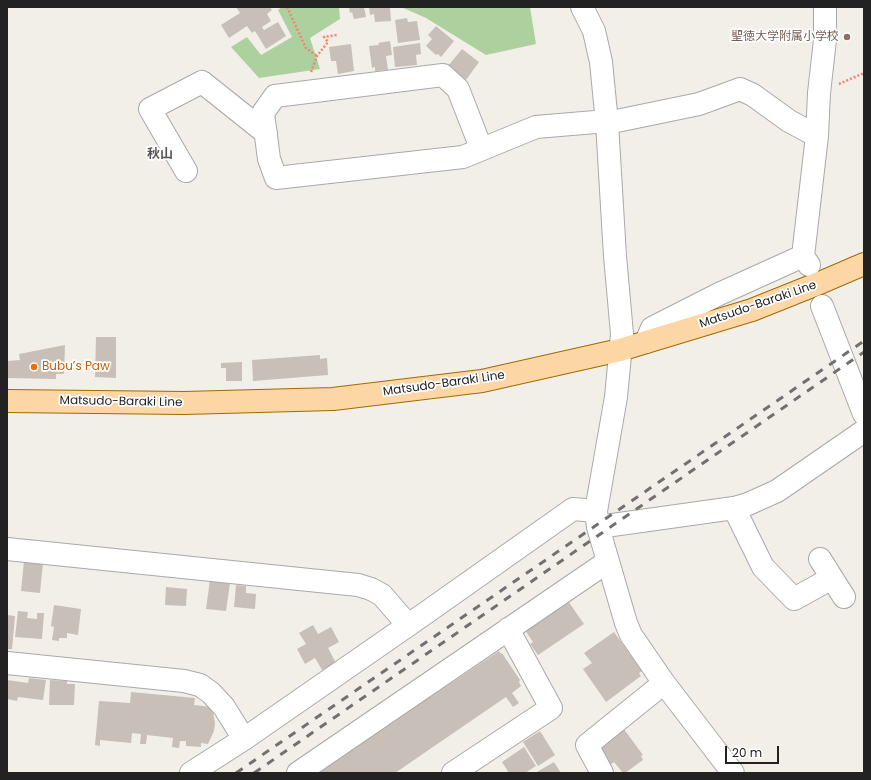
<!DOCTYPE html>
<meta charset="utf-8">
<style>
body{margin:0}
#map{position:relative;width:871px;height:780px;overflow:hidden;background:#f2efe9;font-family:Poppins,sans-serif}
canvas{display:block}
.frame{position:absolute;inset:0;border:8px solid #222;pointer-events:none}
.scale{position:absolute;left:725px;top:746px;width:54px;height:18px;box-sizing:border-box;border:2px solid #222;border-top:0;padding-left:5px;font-size:12px;line-height:14px;white-space:nowrap;color:#222;-webkit-text-stroke:3px #fff;paint-order:stroke}
</style>
<div id="map">
<canvas width="871" height="780"></canvas>
<div class="frame"></div>
<div class="scale">20 m</div>
</div>
<script>
const ctx = document.querySelector('canvas').getContext('2d');
ctx.lineJoin = 'round';
function paint(path, color) { ctx.fillStyle = color; ctx.fill(path, 'evenodd'); }
const shape = rows => new Path2D(rows.map(r => 'M' + r).join(''));
function stroke(path, color, width, dash) { ctx.strokeStyle = color; ctx.lineWidth = width; ctx.lineCap = dash ? 'butt' : 'round'; ctx.setLineDash(dash || []); ctx.stroke(path); }
function drawText(font, color, halo, rows, align = 'center') {
  ctx.font = font + ' Poppins,"Noto Sans JP",sans-serif'; ctx.lineWidth = 3.5; ctx.setLineDash([]); ctx.textBaseline = 'middle'; ctx.strokeStyle = halo; ctx.fillStyle = color; for (const [text, x, y, turn = 0] of rows) {
    ctx.save(); ctx.translate(x, y); ctx.rotate((+turn || 0) * Math.PI / 180); ctx.textAlign = isNaN(turn) ? turn : align; if (halo) ctx.strokeText(text, 0, 0); ctx.fillText(text, 0, 0); ctx.restore();
  }
}
const forest = shape([
 [282,7,339,7,340,19,310,38,320,69,259,78,231,47,247,37,261,55,292,37,278,10],
 [401,7,530,7,536,44,486,55,426,18]
]);
const building = shape([
 [236,7,270,7,272,10,267,14,271,21,262,27,264,30,278,22,286,36,266,49,255,31,252,33,247,26,229,38,221,25,240,13],
 [349,7,364,7,366,17,354,19,352,12,350,13],
 [369,7,390,7,391,21,375,22,374,14,370,15],
 [407,18,408,22,417,21,420,40,398,43,395,20],
 [436,26,454,41,441,57,438,54,436,55,426,46,432,39,428,35],
 [390,41,392,55,386,56,388,70,375,71,375,67,372,68,369,46,379,45,378,43],
 [420,43,421,54,416,55,417,65,395,67,393,47],
 [351,44,354,71,338,74,336,61,331,61,329,47],
 [462,49,479,62,466,80,448,66],
 [96,337,116,337,116,378,95,377],
 [65,345,64,374,56,374,56,379,7,378,7,361,20,360,19,354],
 [320,355,320,359,327,358,328,375,253,381,252,360],
 [242,362,242,381,226,381,226,368,221,368,221,363],
 [24,561,43,563,40,593,21,591],
 [210,580,230,583,226,611,206,609],
 [236,585,246,586,246,593,256,594,255,609,234,607],
 [166,587,187,589,186,606,165,605],
 [568,601,584,624,538,655,530,644,533,642,525,630],
 [54,605,81,609,78,635,67,633,67,638,59,638,59,641,52,640,54,627,51,626],
 [18,611,28,612,27,618,37,619,37,613,44,613,42,639,15,637],
 [7,615,15,616,12,649,7,649],
 [313,625,318,634,331,627,339,642,328,648,336,663,322,670,315,658,305,664,297,649,306,644,299,633],
 [614,632,642,671,639,673,641,676,606,702,583,669,592,663,584,653],
 [499,651,501,654,502,653,520,680,519,682,521,686,512,693,519,703,513,707,506,697,395,773,316,773],
 [29,678,46,680,43,700,18,697,17,701,7,699,7,680,28,683],
 [50,680,67,681,67,684,75,684,74,705,49,705],
 [131,692,195,698,194,705,212,707,215,723,214,731,208,744,201,743,201,747,186,746,186,741,180,741,179,748,172,747,173,738,147,735,146,744,140,744,141,734,132,733,131,743,100,740,100,746,95,745,99,701,130,703],
 [623,728,643,755,641,756,643,760,625,773,623,773,614,762,610,765,597,747],
 [540,731,555,755,538,766,523,742],
 [524,747,536,766,525,773,509,773,502,762],
 [554,762,561,773,535,773]
]);
const path = shape([
 [287,7,306,48,317,56],
 [311,72,317,56,328,42,324,37,337,35],
 [839,84,864,73]
]);
const minor = shape([
 [582,7,594,31,601,62,607,123,615,256,622,334,616,397,596,511,598,527,626,623,631,635,664,683,733,773],
 [607,123,699,104,740,89,753,95,789,121,817,136],
 [481,148,458,89,443,75,275,96,263,113,269,159,276,178,463,157,536,127,607,121],
 [186,171,150,109,202,82,266,133],
 [809,265,803,256,817,136,819,93,825,40,825,7],
 [822,306,864,414],
 [646,342,652,328,719,294,803,256],
 [734,508,763,567,794,599,832,578],
 [598,527,734,508,748,504,777,491,864,431],
 [7,549,358,585,371,589,382,595,408,625],
 [820,559,844,597],
 [7,663,184,681,200,685,211,693,224,707,244,739],
 [191,773,244,739,420,617,573,509,596,511],
 [298,773,607,562],
 [453,773,551,708,508,629],
 [602,773,587,745,664,683]
]);
const major = shape([
 [7,401,184,403,333,399,482,381,620,350,752,310,822,282,864,264]
]);
const rail = shape([
 [236,773,864,341],
 [254,773,864,352]
]);
const markers = [
 [847,37,4,"#8d6e63"],
 [34,367,4,"#e8710a"]
];
const educationNames = [
 ["聖徳大学附属小学校",839,37]
];
const streetNames = [
 ["Matsudo-Baraki Line",758,305,-19],
 ["Matsudo-Baraki Line",444,384,-8],
 ["Matsudo-Baraki Line",121,402,1]
];
const foodNames = [
 ["Bubu’s Paw",42,367]
];
const neighbourhoodNames = [
 ["秋山",160,155]
];
paint(forest, '#add19e');
paint(building, '#c7bfb8');
stroke(minor, '#a9a9a9', 24);
stroke(major, '#a06b00', 24);
stroke(path, '#fa8072', 2.5, [2, 2]);
stroke(minor, '#fff', 22);
stroke(major, '#fcd6a4', 22);
stroke(rail, '#707070', 3, [8, 8]);
for (const [x, y, r, color] of markers) { const dot = new Path2D(); dot.arc(x, y, r, 0, 2 * Math.PI); ctx.fillStyle = color; ctx.fill(dot); stroke(dot, '#fff', 1.5); }
drawText('12px', '#785e54', '#fff', educationNames, 'right');
drawText('12px', '#222', '#fff', streetNames);
drawText('12px', '#c56008', '#fff', foodNames, 'left');
drawText('bold 13px', '#555', '#fff', neighbourhoodNames);
</script>
